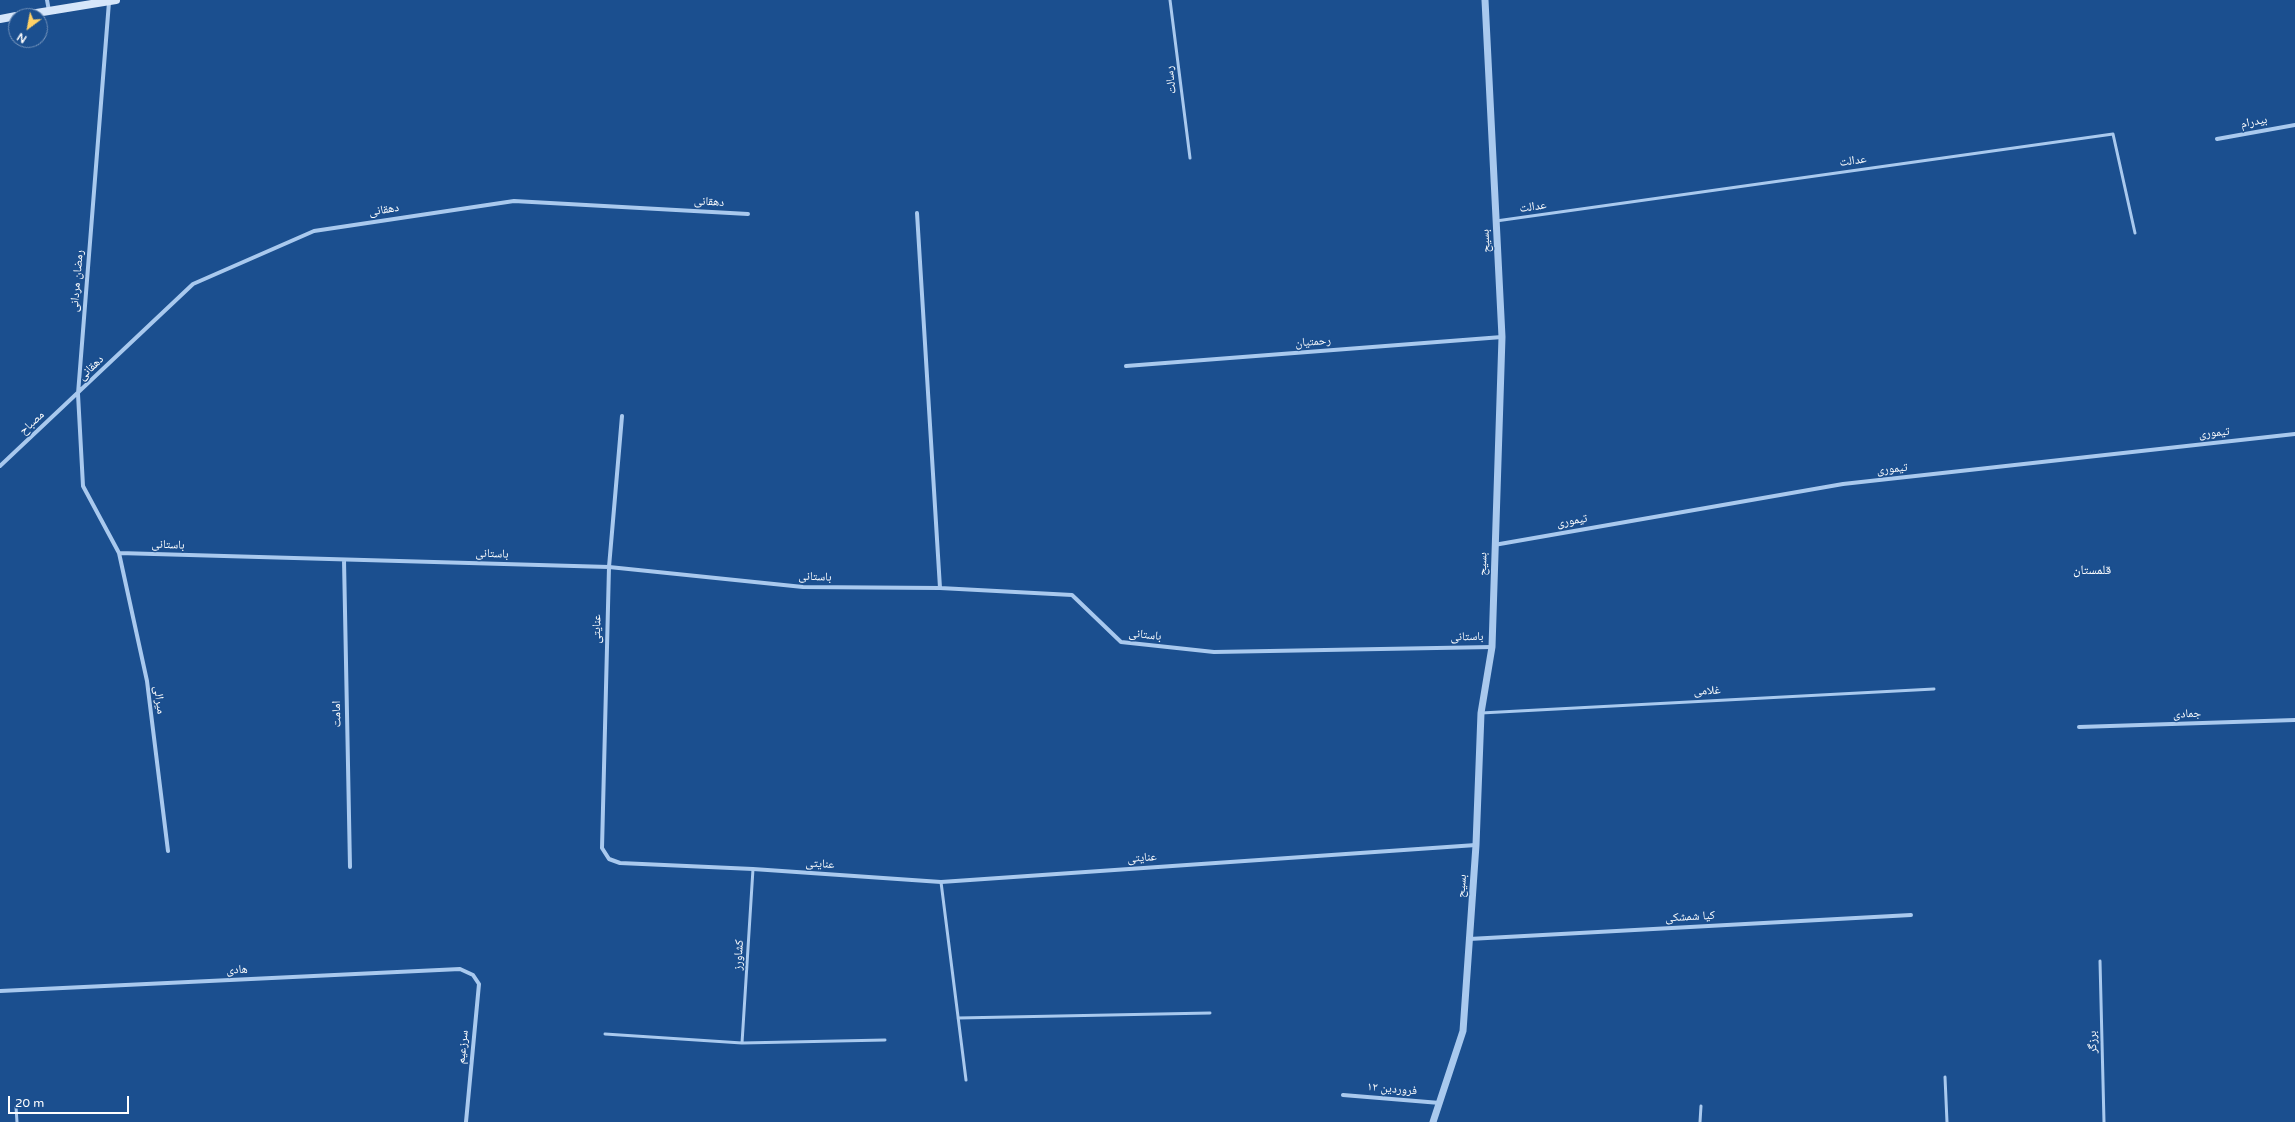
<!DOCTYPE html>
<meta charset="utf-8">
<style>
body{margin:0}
#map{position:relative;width:2295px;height:1122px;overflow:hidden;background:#1b4f8f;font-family:"Varela Round",sans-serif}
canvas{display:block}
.north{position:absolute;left:8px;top:8px;width:40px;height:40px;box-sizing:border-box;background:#1b4f8f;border:1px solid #7695bc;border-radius:50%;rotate:212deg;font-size:11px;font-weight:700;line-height:16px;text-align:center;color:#fff}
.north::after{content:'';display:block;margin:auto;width:14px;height:18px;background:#ffd166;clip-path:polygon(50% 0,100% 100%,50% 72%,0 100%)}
.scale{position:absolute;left:8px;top:1096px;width:121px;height:18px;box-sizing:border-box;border:2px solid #fff;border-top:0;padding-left:5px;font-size:12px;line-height:14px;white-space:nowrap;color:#fff;-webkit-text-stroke:3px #1b4f8f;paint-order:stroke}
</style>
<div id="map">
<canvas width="2295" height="1122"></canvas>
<div class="north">N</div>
<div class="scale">20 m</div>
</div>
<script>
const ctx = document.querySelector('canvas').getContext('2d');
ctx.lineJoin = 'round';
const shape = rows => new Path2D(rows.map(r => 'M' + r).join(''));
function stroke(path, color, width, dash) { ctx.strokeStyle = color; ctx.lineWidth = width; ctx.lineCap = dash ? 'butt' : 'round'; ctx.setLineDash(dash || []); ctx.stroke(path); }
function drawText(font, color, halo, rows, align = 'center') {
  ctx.font = font + ' "Varela Round","Noto Naskh Arabic",sans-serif'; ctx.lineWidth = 3; ctx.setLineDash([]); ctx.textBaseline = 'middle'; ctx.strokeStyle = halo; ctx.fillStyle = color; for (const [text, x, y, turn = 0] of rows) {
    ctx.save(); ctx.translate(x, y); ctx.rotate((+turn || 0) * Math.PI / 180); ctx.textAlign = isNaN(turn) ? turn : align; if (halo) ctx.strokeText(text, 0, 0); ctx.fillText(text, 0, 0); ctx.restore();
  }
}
const service = shape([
 [1170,0,1190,158],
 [1496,221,2113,134,2135,233],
 [1481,713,1934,689],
 [941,882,966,1080],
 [2100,961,2104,1122],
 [958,1018,1210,1013],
 [605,1034,742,1043,885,1040],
 [742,1043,753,869],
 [1945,1077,1947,1122],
 [16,1107,17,1122],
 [1700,1122,1701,1106]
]);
const minor = shape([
 [47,0,49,11],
 [109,2,78,394,83,486,119,553,147,681,168,851],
 [2217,139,2295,125],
 [917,213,940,588],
 [1126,366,1502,337],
 [622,416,609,567,602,848,609,859,620,863,753,869,941,882,1476,845],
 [0,466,193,284,314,231,514,201,748,214],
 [1494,545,1843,484,2295,434],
 [119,553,609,567,803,587,940,588,1072,595,1121,642,1214,652,1492,647],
 [344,560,350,867],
 [2079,727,2295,720],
 [1469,939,1911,915],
 [0,991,460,969,473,975,479,984,466,1122],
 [1343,1095,1440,1103]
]);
const tertiary = shape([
 [1433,1122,1463,1031,1476,845,1481,713,1492,647,1502,337,1485,0]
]);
const secondary = shape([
 [18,16,116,0],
 [0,19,16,16]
]);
const streetNames = [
 ["رسالت",1171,80,-97],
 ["بیدرام",2254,122,-11],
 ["عدالت",1853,161,-8],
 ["دهقانی",709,202,3],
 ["عدالت",1533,207,-8],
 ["دهقانی",384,210,-9],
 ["بسیح",1486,241,-93],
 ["رمضان مردانی",77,281,-85],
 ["رحمتیان",1313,342,-5],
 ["دهقانی",91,368,-44],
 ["مصباح",32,423,-43],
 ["تیموری",2214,433,-6],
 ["تیموری",1892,469,-6],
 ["تیموری",1572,521,-10],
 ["باستانی",168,545,2],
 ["باستانی",492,554,2],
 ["بسیح",1483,564,-89],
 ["باستانی",815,577,2],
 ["عنایتی",597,629,-89],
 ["باستانی",1145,635,6],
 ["باستانی",1467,637,-1],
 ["غلامی",1707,691,-3],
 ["میرالی",159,700,83],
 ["امامت",337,714,-91],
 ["جمادی",2187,714,-2],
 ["عنایتی",1142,858,-4],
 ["عنایتی",820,864,4],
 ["بسیح",1462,886,-86],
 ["کیا شمشکی",1690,917,-3],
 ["کشاورز",739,955,-87],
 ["هادی",237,970,-3],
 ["برزگر",2093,1042,-91],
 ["سرزعیم",463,1047,-84],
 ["۱۲ فروردین",1392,1089,5]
];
const neighbourhoodNames = [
 ["قلمستان",2092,571]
];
stroke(service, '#a9c9ee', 3);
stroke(minor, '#a9c9ee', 4);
stroke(tertiary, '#a9c9ee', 7);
stroke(secondary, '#d6e6fa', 8);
drawText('12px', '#fff', '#1b4f8f', streetNames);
drawText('13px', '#fff', '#1b4f8f', neighbourhoodNames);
</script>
